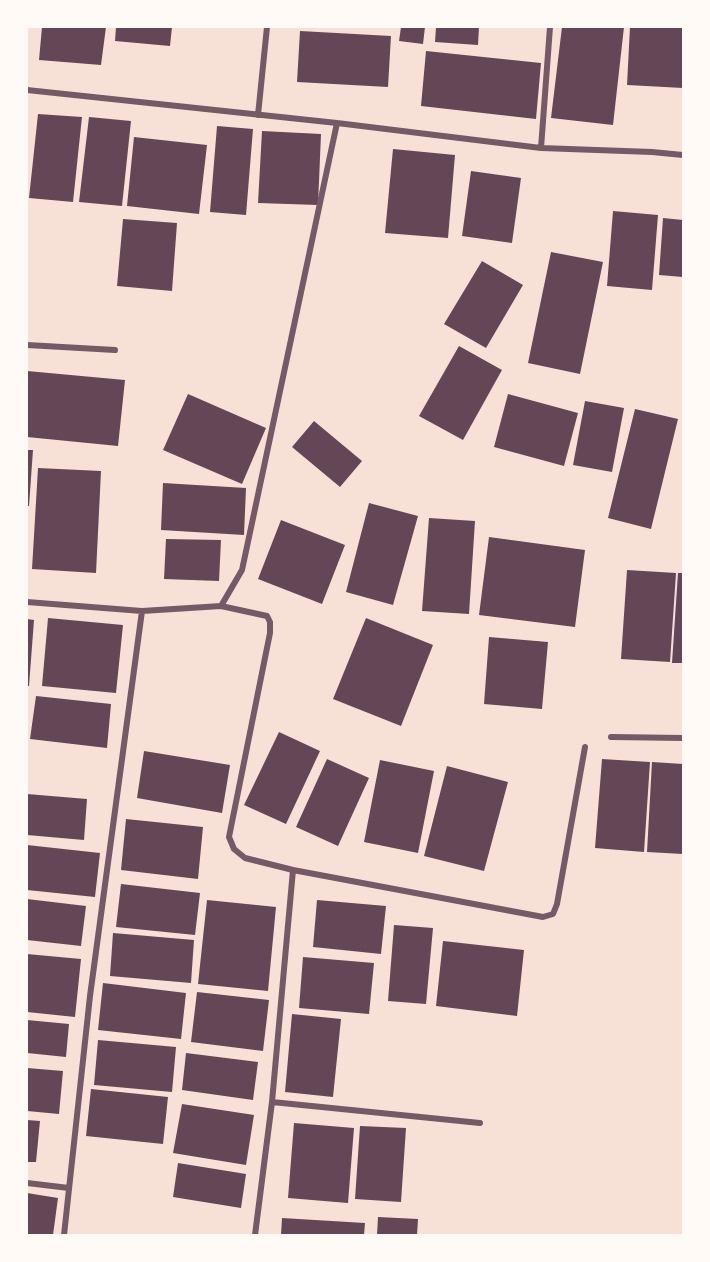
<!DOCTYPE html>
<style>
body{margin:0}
#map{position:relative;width:710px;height:1262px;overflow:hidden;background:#f7e1d7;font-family:"Titillium Web",sans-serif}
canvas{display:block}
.frame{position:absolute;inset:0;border:28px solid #fffaf5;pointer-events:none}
</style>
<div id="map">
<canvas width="710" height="1262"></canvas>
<div class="frame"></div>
</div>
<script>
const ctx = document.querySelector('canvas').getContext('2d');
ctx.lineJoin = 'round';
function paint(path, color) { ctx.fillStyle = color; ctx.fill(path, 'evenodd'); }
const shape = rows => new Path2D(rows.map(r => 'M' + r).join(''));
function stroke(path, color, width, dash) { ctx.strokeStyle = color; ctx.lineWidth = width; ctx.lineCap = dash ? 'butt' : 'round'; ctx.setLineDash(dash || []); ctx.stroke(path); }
const building = shape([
 [42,27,106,27,101,65,39,60],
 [116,27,172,27,170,46,115,41],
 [401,27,425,27,423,44,399,41],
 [436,27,479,27,478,45,435,42],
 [562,27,624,27,613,125,551,118],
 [630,27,683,27,683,88,627,85],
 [300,31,391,36,388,87,297,82],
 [426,51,541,63,536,119,421,106],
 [38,114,82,117,73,202,29,198],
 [89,117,131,121,122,206,79,202],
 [217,126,253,129,246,215,210,212],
 [262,131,321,134,318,205,258,203],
 [134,137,207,145,199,214,127,206],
 [393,149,455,155,448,238,385,233],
 [471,171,521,178,512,243,462,236],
 [613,211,658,215,652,290,607,286],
 [663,218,683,220,683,277,659,275],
 [123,219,177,223,172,291,117,286],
 [551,252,603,262,580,374,528,363],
 [482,261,523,285,486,348,444,324],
 [459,346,502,370,463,440,419,416],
 [27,371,125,380,118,446,27,437],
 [188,394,266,428,242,484,163,450],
 [508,394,578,413,564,466,494,447],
 [585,401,624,408,612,472,573,465],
 [635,409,678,419,651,529,608,518],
 [314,421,362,461,340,487,292,447],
 [27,450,33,450,29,506,27,506],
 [38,468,101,471,96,573,32,569],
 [163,483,246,488,244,535,161,530],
 [369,503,418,516,393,605,346,592],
 [429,518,475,521,469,614,422,611],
 [281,520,345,545,322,604,258,579],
 [489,537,585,550,575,627,479,615],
 [166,539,221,540,219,581,164,579],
 [627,570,676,573,670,662,621,659],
 [678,573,683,573,683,663,672,663],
 [48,618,123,625,116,693,42,686],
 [366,618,433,645,401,726,333,699],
 [27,619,34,620,29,686,27,686],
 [489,637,548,642,542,709,484,704],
 [36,696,111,704,107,748,30,739],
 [279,732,320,751,286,824,244,805],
 [144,751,230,765,222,813,137,798],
 [327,759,369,778,338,846,296,827],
 [602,759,650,762,644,852,595,848],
 [380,760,434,771,418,853,364,842],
 [652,762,683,764,683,854,647,852],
 [447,766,508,782,484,871,424,856],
 [27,794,87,799,84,840,27,835],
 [126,819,203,827,198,879,121,870],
 [27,845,100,853,95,897,27,890],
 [121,884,200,893,195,935,116,927],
 [27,899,86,906,81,946,27,940],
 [207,900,276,907,268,991,198,984],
 [317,900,386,906,381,954,313,947],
 [394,925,433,928,426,1004,388,1001],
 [113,933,194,940,191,983,110,976],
 [443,941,524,950,517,1016,436,1006],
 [27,954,81,959,75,1017,27,1012],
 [303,957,374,963,369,1014,299,1008],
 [103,983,186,993,181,1039,98,1030],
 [197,992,269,1000,263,1051,191,1042],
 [292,1014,341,1019,333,1097,285,1092],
 [27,1020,69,1024,66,1057,27,1053],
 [98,1040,176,1047,172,1092,94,1085],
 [186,1053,258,1062,253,1100,182,1090],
 [27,1068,63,1071,59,1114,27,1111],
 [91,1089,168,1097,163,1144,86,1136],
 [182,1104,254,1115,246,1165,173,1153],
 [27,1120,40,1121,36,1162,27,1162],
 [294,1123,354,1128,348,1203,288,1198],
 [360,1126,406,1128,401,1202,355,1199],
 [178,1163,246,1174,241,1208,173,1197],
 [27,1193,58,1198,53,1235,27,1235],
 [378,1217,418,1219,417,1235,377,1235],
 [282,1218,365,1223,364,1235,281,1235]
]);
const minor = shape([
 [27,90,337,123,541,148,652,152,683,155],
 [258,115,267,27],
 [541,148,550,27],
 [27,345,115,350],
 [27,602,142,611,221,606,267,616,270,622,270,633,229,837,234,849,245,858,293,870,543,917,553,914,557,904,585,747],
 [221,606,242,570,337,123],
 [611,737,683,738],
 [272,1102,480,1123],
 [27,1183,69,1188],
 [64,1235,90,996,142,611],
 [255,1235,272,1102,293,870]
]);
paint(building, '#644757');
stroke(minor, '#755966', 6);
</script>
